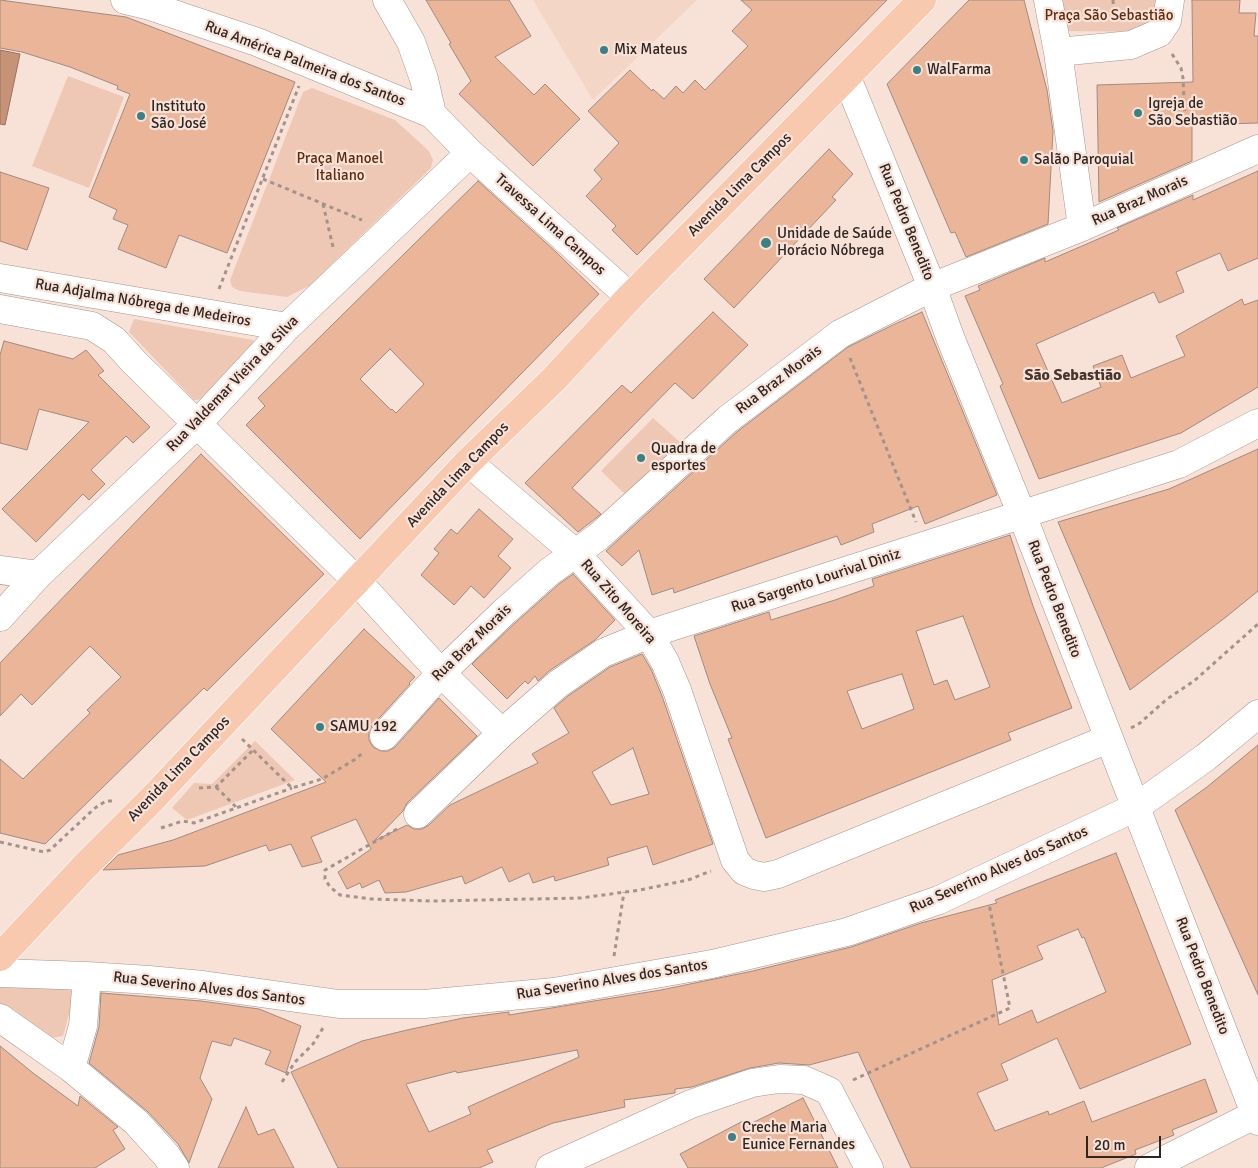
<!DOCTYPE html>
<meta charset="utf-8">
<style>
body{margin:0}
#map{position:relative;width:1258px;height:1168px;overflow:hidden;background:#f8e2d7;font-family:Signika,sans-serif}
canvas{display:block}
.scale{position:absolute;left:1086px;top:1136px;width:75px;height:22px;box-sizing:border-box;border:2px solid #2e2622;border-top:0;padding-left:6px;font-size:15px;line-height:18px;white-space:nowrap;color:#2e2622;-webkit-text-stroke:4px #f8e2d7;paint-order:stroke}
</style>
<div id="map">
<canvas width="1258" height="1168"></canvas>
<div class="scale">20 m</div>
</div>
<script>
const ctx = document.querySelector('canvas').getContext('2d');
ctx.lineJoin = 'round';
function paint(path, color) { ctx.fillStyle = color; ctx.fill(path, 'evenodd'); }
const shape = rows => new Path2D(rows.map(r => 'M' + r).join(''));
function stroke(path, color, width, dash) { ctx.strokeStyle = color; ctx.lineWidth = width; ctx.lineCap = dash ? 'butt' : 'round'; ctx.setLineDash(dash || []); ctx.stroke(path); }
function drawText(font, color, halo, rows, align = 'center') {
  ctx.font = font + ' Signika,sans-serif'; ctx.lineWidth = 4.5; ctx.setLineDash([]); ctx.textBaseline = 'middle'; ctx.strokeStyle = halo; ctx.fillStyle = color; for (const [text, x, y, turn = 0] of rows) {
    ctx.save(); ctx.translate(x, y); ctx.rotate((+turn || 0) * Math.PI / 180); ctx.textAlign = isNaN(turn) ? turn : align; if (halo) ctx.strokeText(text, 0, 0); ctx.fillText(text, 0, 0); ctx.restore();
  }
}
const built = shape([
 [533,0,697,0,593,100]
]);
const green = shape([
 [1059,0,1159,0,1150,32,1065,31],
 [68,76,124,97,89,188,32,166],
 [312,88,395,120,429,151,433,160,431,168,309,286,287,297,240,291,232,287,230,280,303,92],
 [134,319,253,340,255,350,207,399,194,400,129,332],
 [653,418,682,444,628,497,601,471],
 [255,741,295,780,187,820,172,808,194,783,212,784],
 [0,987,71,989,74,997,63,1036,51,1038,0,1006]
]);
const water = shape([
 [0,50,20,54,5,125,0,124,0,50]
]);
const building = shape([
 [0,0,126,17,295,82,227,253,179,235,166,268,118,249,128,225,113,219,117,210,89,197,130,94,117,89,118,86,70,67,22,52,0,48,0,0],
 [426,0,509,0,531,36,495,57,534,95,545,84,580,119,533,166,459,94,471,81,449,44,451,43,426,0],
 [741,0,887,0,637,255,612,230,616,226,586,196,602,179,594,170,619,143,588,111,630,70,652,91,653,89,664,99,676,86,683,93,695,80,705,90,748,46,732,31,752,10,741,0],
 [969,0,1024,0,1047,90,1053,131,1048,224,966,257,955,232,951,233,887,84,969,0],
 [1192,0,1240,0,1239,13,1256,13,1254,36,1258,36,1258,123,1192,125,1192,161,1099,202,1097,85,1193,82,1192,0],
 [829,149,853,174,832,197,836,200,734,308,704,279,829,149],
 [1258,171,1258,258,1228,271,1220,253,1176,272,1184,292,1159,303,1154,292,1036,344,1062,403,1101,387,1093,366,1122,355,1131,378,1185,356,1176,336,1242,299,1244,305,1258,300,1258,387,1181,433,1039,479,1000,386,1003,384,965,296,980,290,978,286,1045,258,1045,262,1119,230,1117,228,1193,195,1193,200,1258,171],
 [0,172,49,188,27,250,0,241,0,172],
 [478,181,556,252,599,294,360,539,246,425,265,406,258,398,478,181],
 [390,349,424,384,396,413,392,409,391,410,360,379,390,349],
 [713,312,748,345,693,399,675,383,572,488,601,514,578,532,525,483,622,385,631,393,713,312],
 [922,312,997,495,925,524,918,506,872,524,874,532,841,545,837,536,674,593,673,588,652,595,639,550,622,566,606,551,738,431,848,347,895,324,922,312],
 [4,341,73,359,86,350,104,371,98,375,150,427,133,443,126,436,91,470,105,484,89,500,83,494,36,542,2,509,89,422,39,409,27,450,0,443,0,355,4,341],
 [1258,449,1258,591,1226,617,1130,690,1058,522,1169,489,1258,449],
 [201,454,324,574,207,691,204,688,45,844,0,833,0,759,23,779,90,713,87,710,121,677,90,646,32,705,21,694,0,716,0,663,201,454],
 [479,509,513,539,498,556,511,568,484,598,471,586,454,605,421,575,439,553,434,549,451,529,457,534,479,509],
 [1010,535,1033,606,1072,708,1008,733,1011,740,766,838,728,739,732,738,710,684,694,636,769,612,771,620,835,600,874,586,872,579,1010,535],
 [963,616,990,687,955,700,947,680,934,685,916,631,963,616],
 [902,674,914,709,862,729,847,691,902,674],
 [573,574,615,620,595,640,549,671,538,681,535,676,528,684,525,681,507,699,472,664,515,623,559,584,573,574],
 [364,629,415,677,409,683,410,684,372,726,369,732,369,740,373,747,381,751,388,751,395,747,439,698,477,736,407,803,403,811,374,841,407,825,414,829,422,829,429,825,450,805,538,763,532,754,569,733,554,708,568,696,610,667,642,654,651,669,662,696,713,844,653,865,647,846,607,858,609,865,555,881,554,876,533,883,529,873,509,882,502,867,465,884,462,876,406,892,385,893,379,880,362,888,360,883,347,889,338,872,371,849,356,819,311,837,322,862,302,867,291,844,269,851,266,845,205,866,103,870,118,855,173,840,326,782,271,729,364,629],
 [633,748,649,794,611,805,592,772,633,748],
 [1258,745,1258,995,1175,810,1207,787,1258,745],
 [1116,853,1191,1044,1080,1089,1057,1038,1001,1064,1008,1080,977,1093,995,1131,1048,1111,1049,1115,1084,1101,1092,1122,1205,1079,1217,1112,1172,1130,1174,1135,1135,1150,1136,1154,1101,1168,911,1168,858,1052,809,1065,779,1063,750,1068,692,1087,675,1089,675,1093,624,1100,625,1107,553,1123,487,1150,493,1162,479,1168,338,1168,291,1072,362,1041,407,1030,463,1018,509,1012,509,1015,661,990,753,971,851,947,921,923,997,903,995,900,1116,853],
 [1078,929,1082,938,1084,937,1106,992,1037,1023,1032,1010,999,1025,992,980,1043,959,1037,946,1078,929],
 [577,1050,579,1057,468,1107,471,1114,429,1132,406,1084,456,1071,457,1073,577,1050],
 [101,993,201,1001,259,1009,301,1026,286,1073,265,1064,271,1051,234,1038,231,1046,212,1041,200,1078,212,1099,189,1163,178,1144,147,1111,89,1063,99,1027,101,993],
 [0,1046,33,1073,78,1106,80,1096,118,1127,113,1130,125,1149,95,1168,0,1168,0,1046],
 [803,1098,838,1168,688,1168,680,1154,743,1121,746,1126,803,1098],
 [246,1107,258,1135,274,1129,294,1168,218,1168,246,1107]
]);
const path = shape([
 [1113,0,1114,22],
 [1172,54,1181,68,1183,78,1185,123],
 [263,179,362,220],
 [323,204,333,247],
 [219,289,299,86],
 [850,358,916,522],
 [1131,728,1140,723,1167,699,1194,681,1258,624],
 [242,739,292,788,322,779,354,760,364,752],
 [216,787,237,808],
 [199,788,216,787,253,750],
 [161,828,183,821,194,823,292,788],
 [397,829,325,870,325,879,330,887,340,895,371,899,433,901,581,898,640,890,688,880,711,871],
 [0,842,44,852,50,850,95,808,106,801,112,801],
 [614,956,624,892],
 [853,1080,1010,1008,989,904],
 [282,1082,295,1062,313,1044,323,1028]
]);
const minor = shape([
 [125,0,150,6,257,42,432,114,470,153,630,297],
 [387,0,411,42,424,79,432,114],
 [1048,0,1058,52,1082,227],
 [1058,52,1131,45,1159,33,1167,21,1170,0],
 [847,78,932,287,950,337,1022,515,1258,1121],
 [0,278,287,327],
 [0,309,92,326,114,340,134,362,357,581,441,673,502,733],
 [468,462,575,553,649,634,665,662,677,690,735,860,744,871,754,875,764,877,778,874,1108,739],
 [0,570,38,575],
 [0,617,38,575,197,424,287,327,470,153],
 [384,736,441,673,504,612,549,572,598,537,728,419,840,334,932,287,1082,227,1258,149],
 [418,814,502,733,558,684,603,653,649,634,1179,464,1258,423],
 [0,973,87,976,149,980,203,985,339,1004,424,1004,554,992,712,964,847,932,939,900,1136,807,1206,757,1258,714],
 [0,1018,71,1068,136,1122,166,1155,175,1168],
 [71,1068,83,1026,87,976],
 [550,1168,691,1104,752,1083,779,1079,804,1080,829,1091,869,1168],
 [1149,1168,1258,1113]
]);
const major = shape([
 [0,957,85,866,155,796,468,462,554,379,630,297,922,0]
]);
const markers = [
 [604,50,5,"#398184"],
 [917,70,5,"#398184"],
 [1138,113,5,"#398184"],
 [141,116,5,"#398184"],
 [1024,160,5,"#398184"],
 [766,243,6,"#398184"],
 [641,458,5,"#398184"],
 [320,727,5,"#398184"],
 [732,1137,5,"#398184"]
];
const parkNames = [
 ["Praça São Sebastião",1109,16],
 ["Praça Manoel",340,159],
 ["Italiano",340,176]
];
const poiNames = [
 ["Mix Mateus",614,50],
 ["WalFarma",927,70],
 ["Igreja de",1148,104],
 ["São Sebastião",1148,121],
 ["Instituto",151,107],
 ["São José",151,124],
 ["Salão Paroquial",1034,160],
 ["Unidade de Saúde",777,234],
 ["Horácio Nóbrega",777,251],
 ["Quadra de",651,449],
 ["esportes",651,466],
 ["SAMU 192",330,727],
 ["Creche Maria",742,1128],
 ["Eunice Fernandes",742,1145]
];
const streetNames = [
 ["Rua América Palmeira dos Santos",305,64,21],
 ["Avenida Lima Campos",740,185,-45],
 ["Rua Braz Morais",1140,201,-24],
 ["Rua Pedro Benedito",906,222,68],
 ["Travessa Lima Campos",550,225,42],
 ["Rua Adjalma Nóbrega de Medeiros",143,303,10],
 ["Rua Braz Morais",779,380,-37],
 ["Rua Valdemar Vieira da Silva",233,384,-46],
 ["Avenida Lima Campos",458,475,-46],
 ["Rua Sargento Lourival Diniz",816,581,-18],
 ["Rua Pedro Benedito",1054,599,69],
 ["Rua Zito Moreira",618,602,49],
 ["Rua Braz Morais",472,643,-44],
 ["Avenida Lima Campos",179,769,-46],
 ["Rua Severino Alves dos Santos",999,870,-24],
 ["Rua Pedro Benedito",1202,976,69],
 ["Rua Severino Alves dos Santos",612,980,-9],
 ["Rua Severino Alves dos Santos",209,989,7]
];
const neighbourhoodNames = [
 ["São Sebastião",1073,376]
];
paint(built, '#f4d6c7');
paint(green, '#eec8b5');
paint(water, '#c69378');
stroke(water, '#98725e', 1);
paint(building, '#eab599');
stroke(building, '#9f8b81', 1);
stroke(minor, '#aa958b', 29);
stroke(major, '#fff', 29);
stroke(path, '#a3938b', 3, [4, 4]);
stroke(minor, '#fff', 28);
stroke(major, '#f8c8af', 28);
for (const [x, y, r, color] of markers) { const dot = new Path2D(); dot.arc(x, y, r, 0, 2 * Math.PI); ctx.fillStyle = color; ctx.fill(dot); stroke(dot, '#f8e2d7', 2); }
drawText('15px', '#5e2d0f', '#f8e2d7', parkNames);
drawText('15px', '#2e2622', '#f8e2d7', poiNames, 'left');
drawText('15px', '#2e2622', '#f8e2d7', streetNames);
drawText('bold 16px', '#46352c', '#f8e2d7', neighbourhoodNames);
</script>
